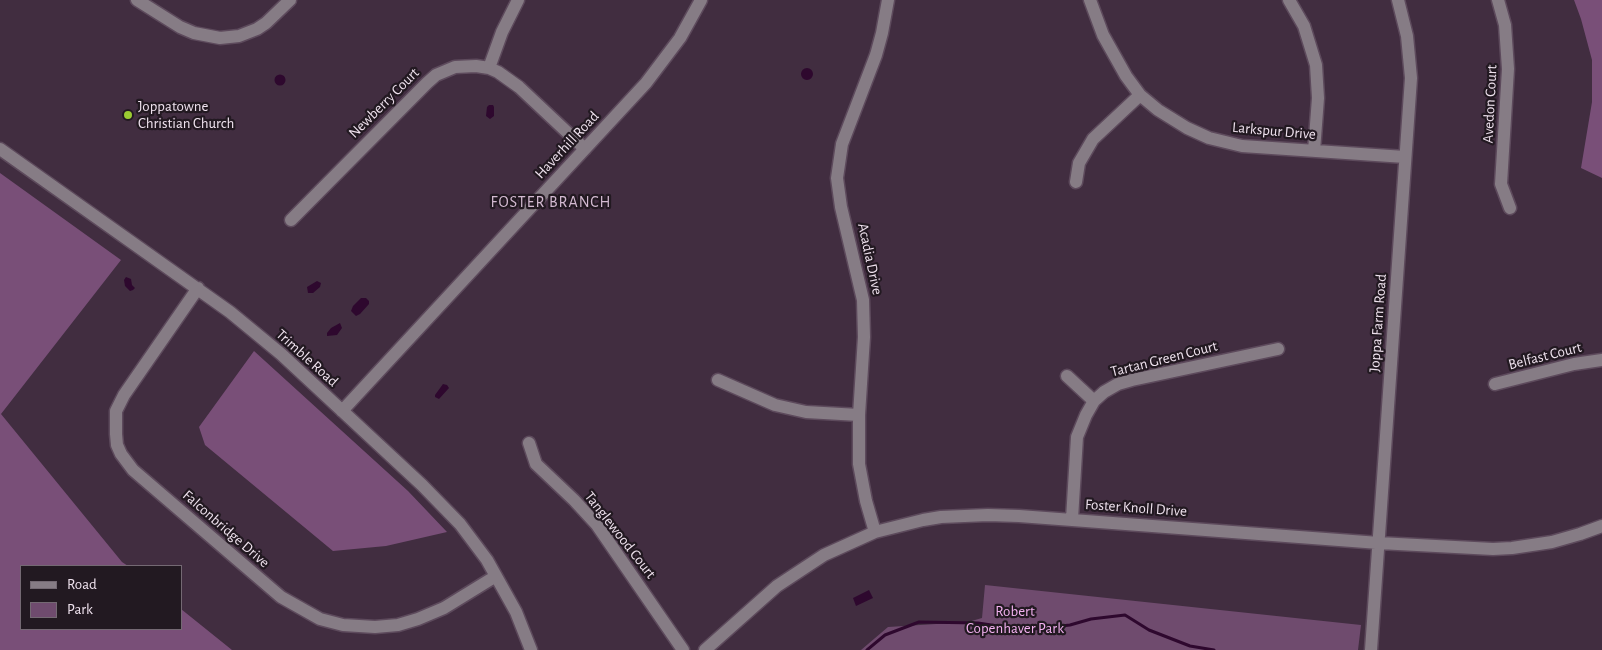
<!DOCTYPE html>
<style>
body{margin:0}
#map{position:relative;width:1602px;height:650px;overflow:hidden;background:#412d40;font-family:"Alegreya Sans",sans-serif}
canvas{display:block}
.legend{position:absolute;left:20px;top:565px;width:162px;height:65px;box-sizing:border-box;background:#221921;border:1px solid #746973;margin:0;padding:6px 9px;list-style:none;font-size:15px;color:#efe2ee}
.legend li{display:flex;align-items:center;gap:10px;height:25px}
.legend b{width:25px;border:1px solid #746973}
</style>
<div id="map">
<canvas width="1602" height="650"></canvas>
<ul class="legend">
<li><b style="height:6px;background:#867c85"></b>Road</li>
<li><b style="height:14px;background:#6f4b6e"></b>Park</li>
</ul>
</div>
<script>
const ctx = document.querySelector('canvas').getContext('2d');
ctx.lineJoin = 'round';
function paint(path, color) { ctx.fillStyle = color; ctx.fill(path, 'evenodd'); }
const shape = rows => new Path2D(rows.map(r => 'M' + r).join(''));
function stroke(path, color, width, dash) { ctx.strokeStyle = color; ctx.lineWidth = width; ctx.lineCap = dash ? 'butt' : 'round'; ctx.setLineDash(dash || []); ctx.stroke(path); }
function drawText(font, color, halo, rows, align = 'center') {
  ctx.font = font + ' "Alegreya Sans",sans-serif'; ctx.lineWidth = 4.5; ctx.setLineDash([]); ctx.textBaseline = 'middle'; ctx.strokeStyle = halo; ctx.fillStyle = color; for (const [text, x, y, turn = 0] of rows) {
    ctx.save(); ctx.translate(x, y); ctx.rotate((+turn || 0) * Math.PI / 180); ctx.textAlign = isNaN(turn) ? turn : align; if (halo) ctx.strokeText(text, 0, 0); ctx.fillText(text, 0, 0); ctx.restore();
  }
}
const green = shape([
 [985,585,1361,625,1358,650,861,650,888,627,968,622,982,618]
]);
const forest = shape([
 [1574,0,1602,0,1602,178,1581,168,1592,102,1592,60,1581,19],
 [0,173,121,260,1,414,122,562,128,566,21,566,21,629,181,629,181,609,232,650,0,650],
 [254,351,408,491,447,532,386,546,333,551,205,445,199,427]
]);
const water = shape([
 '801 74a6 6 0 1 1 12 0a6 6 0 1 1-12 0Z',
 '274.5 80a5.5 5.5 0 1 1 11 0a5.5 5.5 0 1 1-11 0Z',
 [489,105,493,105,494,107,494,116,490,119,486,116,487,107],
 [126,277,131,279,132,285,135,288,133,290,130,291,125,286,124,280],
 [317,281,321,283,320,287,313,293,308,293,307,287],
 [361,298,366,298,369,301,369,304,360,314,356,316,351,311,353,306],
 [340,323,342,328,337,335,327,336,327,333,331,328],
 [443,384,447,385,449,388,439,399,435,397,435,395],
 [869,590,873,598,856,606,853,598]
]);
const stream = shape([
 [867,650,885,635,919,622,978,623,1024,630,1070,625,1091,619,1125,615,1149,630,1190,646,1214,650]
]);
const minor = shape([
 [137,0,180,27,194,33,220,38,239,36,257,29,266,23,290,0],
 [1090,0,1103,35,1126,76,1140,95,1158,110,1187,128,1209,138,1242,146,1405,157],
 [1289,0,1304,26,1316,65,1318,98,1314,151],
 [1498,0,1505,25,1508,69,1501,184,1510,208],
 [489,68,502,32,518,0],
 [0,149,230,312,281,354,422,485,460,524,487,560,516,612,531,650],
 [1076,182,1079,163,1093,139,1140,95],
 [291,220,427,83,436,75,455,67,476,66,489,68,498,72,519,87,585,149],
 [198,288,124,395,116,411,116,434,117,445,121,454,133,470,281,597,320,619,343,625,375,627,398,625,418,619,444,608,496,576],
 [1067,376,1094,401],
 [718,380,775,405,806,412,859,415],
 [1495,384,1574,364,1602,360],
 [342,411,646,83,680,38,701,0],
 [529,443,536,464,574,500,597,525,683,650],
 [1072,519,1077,437,1086,415,1094,401,1104,392,1118,384,1132,380,1278,349],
 [875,532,866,501,859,464,859,415,864,337,863,300,841,207,837,178,842,144,876,55,882,33,888,0],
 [705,650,777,586,824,555,875,532,923,520,941,517,988,515,1019,516,1379,543,1493,549,1512,548,1552,542,1580,534,1602,526],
 [1371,650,1411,78,1407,36,1398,0]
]);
const markers = [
 [128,115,5,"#9bcb32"]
];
const streetNames = [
 ["Newberry Court",384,103,-45],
 ["Avedon Court",1490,104,-87],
 ["Larkspur Drive",1274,131,5],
 ["Haverhill Road",567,145,-47],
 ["Acadia Drive",870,259,78],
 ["Joppa Farm Road",1378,323,-86],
 ["Belfast Court",1545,356,-14],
 ["Trimble Road",307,358,42],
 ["Tartan Green Court",1164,359,-14],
 ["Foster Knoll Drive",1136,508,4],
 ["Falconbridge Drive",226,529,41],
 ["Tanglewood Court",620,535,52]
];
const poiNames = [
 ["Joppatowne",138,106],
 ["Christian Church",138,123]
];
const parkNames = [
 ["Robert",1015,611],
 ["Copenhaver Park",1015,628]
];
const neighbourhoodNames = [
 ["FOSTER BRANCH",551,202]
];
paint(green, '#6f4b6e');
paint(forest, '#794f78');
paint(water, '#2e082e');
stroke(stream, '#2e082e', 3);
stroke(minor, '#5d4a5c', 15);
stroke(minor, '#867c85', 12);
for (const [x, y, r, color] of markers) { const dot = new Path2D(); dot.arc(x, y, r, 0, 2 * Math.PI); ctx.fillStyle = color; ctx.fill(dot); stroke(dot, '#221921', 2); }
drawText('15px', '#efe2ee', '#221921', streetNames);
drawText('15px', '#efe2ee', '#221921', poiNames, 'left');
drawText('15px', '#f3b1f0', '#221921', parkNames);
ctx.letterSpacing = '1px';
drawText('16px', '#d3bad1', '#221921', neighbourhoodNames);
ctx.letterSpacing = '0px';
</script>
